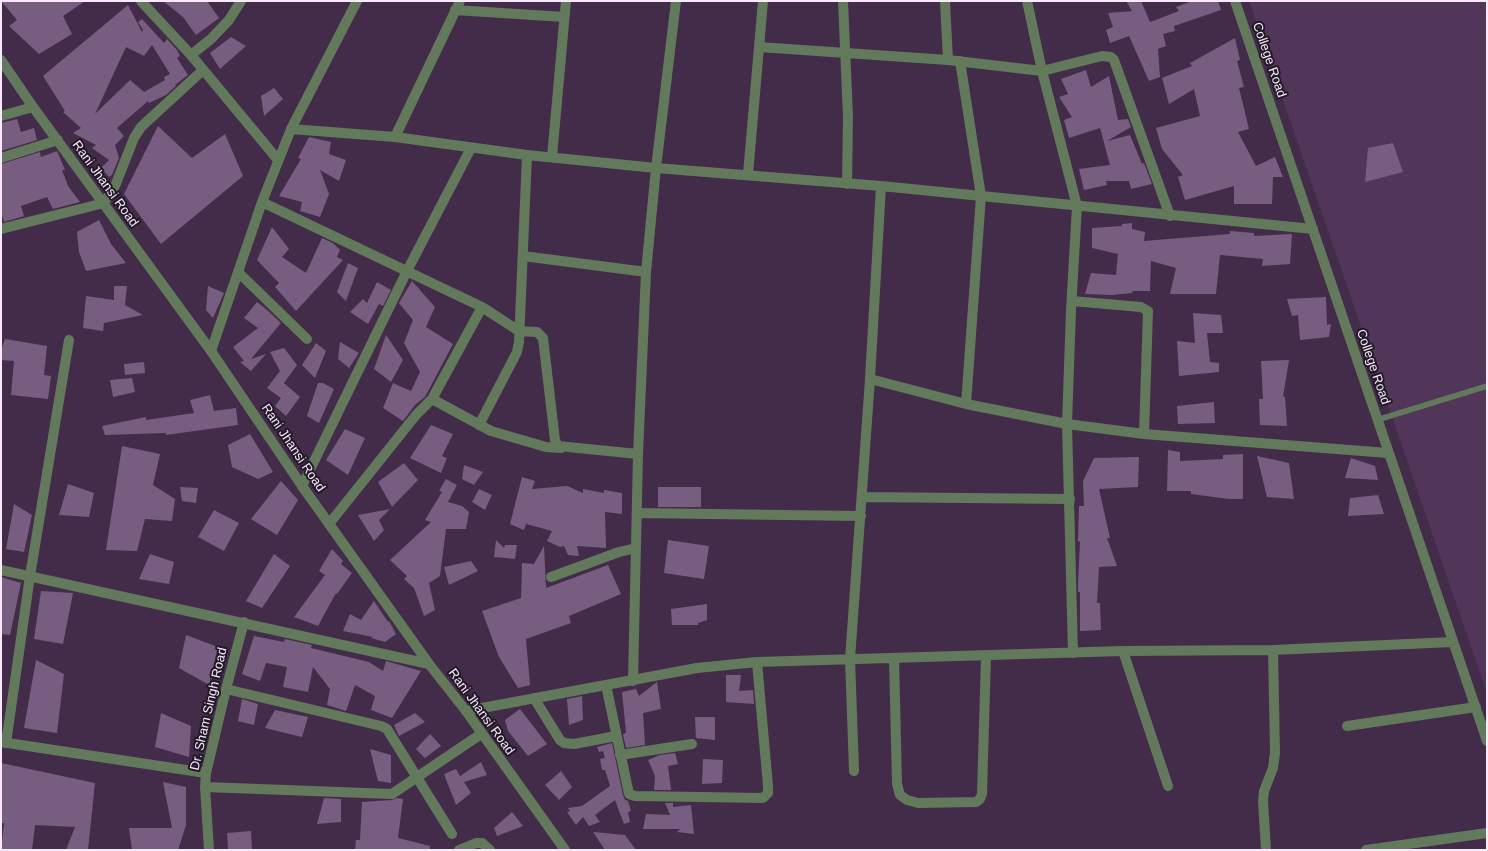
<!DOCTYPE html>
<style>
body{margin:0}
#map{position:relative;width:1488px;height:851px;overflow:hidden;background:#432c4a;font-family:Arial,sans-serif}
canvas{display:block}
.frame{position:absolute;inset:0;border:2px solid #f8e9fd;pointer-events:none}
</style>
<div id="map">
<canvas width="1488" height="851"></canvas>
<div class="frame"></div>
</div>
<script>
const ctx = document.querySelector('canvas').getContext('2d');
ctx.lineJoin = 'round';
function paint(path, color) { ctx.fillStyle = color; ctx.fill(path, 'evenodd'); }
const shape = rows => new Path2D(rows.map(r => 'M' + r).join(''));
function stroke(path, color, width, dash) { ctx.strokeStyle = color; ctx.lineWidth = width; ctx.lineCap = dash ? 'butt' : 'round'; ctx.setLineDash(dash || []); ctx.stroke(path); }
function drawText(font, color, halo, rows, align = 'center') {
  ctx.font = font + ' Arial,sans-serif'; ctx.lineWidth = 4; ctx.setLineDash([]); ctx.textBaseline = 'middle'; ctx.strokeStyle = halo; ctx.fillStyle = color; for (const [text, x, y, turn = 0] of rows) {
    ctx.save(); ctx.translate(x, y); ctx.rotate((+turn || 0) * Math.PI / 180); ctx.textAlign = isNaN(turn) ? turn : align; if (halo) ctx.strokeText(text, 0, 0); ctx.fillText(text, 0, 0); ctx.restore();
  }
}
const built = shape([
 [1249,1,1487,1,1487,693,1401,443]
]);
const building = shape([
 [1,1,85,1,63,16,72,34,39,54,9,26,17,20],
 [163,1,207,1,219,18,196,35,183,17],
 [1126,1,1141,1,1150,22,1179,11,1176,7,1192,1,1218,1,1221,10,1174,26,1175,31,1163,34,1166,46,1158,49,1160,77,1149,81,1129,36,1110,43,1106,30,1113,27,1108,13,1132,11],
 [128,5,142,32,143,30,138,22,142,19,164,43,167,39,177,50,180,56,177,58,188,75,175,85,176,86,166,95,149,103,148,101,117,128,124,136,115,145,119,158,112,175,109,177,101,168,109,160,92,148,96,145,73,133,81,128,63,112,65,111,43,76],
 [152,45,170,74,164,77,165,80,144,92,130,80,95,114,126,47,144,56],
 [231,37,246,46,220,69,210,53],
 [1235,38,1240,60,1237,61,1244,87,1239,88,1249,129,1238,132,1256,166,1275,157,1283,177,1273,177,1272,204,1234,204,1234,186,1185,200,1178,177,1183,175,1162,149,1156,128,1200,116,1194,89,1169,104,1162,78,1192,66,1190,63],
 [1086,70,1091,87,1109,76,1118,120,1128,119,1131,127,1107,141,1130,135,1142,164,1144,163,1152,184,1131,189,1129,181,1106,181,1107,185,1084,190,1079,169,1110,165,1100,128,1069,138,1064,120,1072,117,1059,97,1068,94,1061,79],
 [274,88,283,99,264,116,261,96],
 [17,119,21,132,34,128,37,140,1,151,1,123],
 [158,126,192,158,225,134,243,176,161,244,124,194],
 [309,137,331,142,329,154,346,160,339,181,320,170,329,194,320,217,300,211,302,202,279,196,301,159,298,158],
 [1393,143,1403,172,1365,182,1368,148],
 [57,151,65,170,62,170,68,186,80,202,53,209,47,197,21,206,24,216,4,222,1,212,1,164,40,152,41,157],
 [99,220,111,244,126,263,86,271,79,252,77,232],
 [1132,223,1132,229,1145,232,1144,241,1230,234,1230,231,1254,233,1254,236,1292,234,1290,264,1262,266,1263,259,1220,255,1216,294,1170,294,1176,268,1151,261,1150,291,1133,291,1132,293,1112,295,1085,294,1091,273,1116,275,1118,254,1092,248,1092,228,1122,226,1122,224],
 [272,227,289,249,282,257,306,273,322,238,333,243,340,250,337,257,343,260,296,311,275,287,279,283,257,260],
 [348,263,358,268,346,301,337,292],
 [412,281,435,307,426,327,453,344,425,397,415,405,403,421,383,408,393,383,411,391,420,372,404,343,413,320,399,303],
 [377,282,391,290,383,306,379,304,368,324,350,312,363,299,367,303],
 [114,286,127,286,125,305,143,315,104,323,103,331,83,328,86,296,114,300],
 [208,286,224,293,213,318,206,310],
 [1326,297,1327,325,1331,324,1329,337,1300,340,1298,315,1292,316,1287,299],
 [257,302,266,309,281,323,251,359,266,354,251,371,240,362,244,361,233,347,258,328,244,318],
 [1193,313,1221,315,1223,333,1207,333,1210,362,1219,363,1219,372,1179,376,1177,341,1195,343],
 [386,335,403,360,391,382,374,369],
 [5,339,47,346,44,375,51,376,48,399,11,395,14,361,1,360,1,350],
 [340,342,359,353,349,368,338,359],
 [316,343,326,351,315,378,302,365],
 [284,348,297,365,284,383,300,397,286,416,275,406,281,398,267,388,280,371,270,352],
 [1289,360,1283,397,1285,396,1287,426,1260,425,1259,399,1263,399,1261,361],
 [144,362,145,373,125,375,124,364],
 [132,378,135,392,113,397,110,380],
 [318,383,323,383,334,389,319,423,307,416],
 [210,395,214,411,236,408,238,425,166,435,166,433,105,435,102,426,146,417,146,420,194,413,190,400],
 [1214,402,1215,423,1178,424,1177,406],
 [431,425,453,434,442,456,447,458,441,473,410,458],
 [345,429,365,438,348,475,326,460],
 [250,434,273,472,258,479,232,467,228,445],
 [122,446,160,454,153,485,175,499,172,521,145,519,137,551,106,550],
 [1168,450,1180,452,1180,461,1223,459,1223,455,1243,454,1243,499,1229,499,1191,494,1191,491,1167,491],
 [1257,456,1289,463,1294,499,1267,497],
 [1139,457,1138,487,1099,489,1110,538,1107,538,1117,566,1099,567,1097,603,1100,603,1101,630,1080,631,1080,592,1078,592,1078,584,1080,541,1078,542,1079,506,1084,506,1083,481,1094,458],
 [1351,458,1375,466,1378,480,1345,478],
 [404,463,418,480,392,507,378,482],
 [464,465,483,472,474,485,462,479],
 [522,477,535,481,532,489,567,486,583,493,583,489,604,493,604,490,622,493,622,514,605,512,606,548,577,546,579,556,568,555,564,546,560,547,547,541,552,531,526,524,524,530,510,524],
 [446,479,457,485,448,502,462,506,469,512,466,529,446,529,440,576,429,583,435,610,424,616,414,588,404,579,407,576,390,560,431,522,425,520,442,492,439,491],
 [281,481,298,500,277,535,251,519],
 [68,484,94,493,89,517,59,515],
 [180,487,198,488,196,503,182,501],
 [658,487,701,487,701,507,658,507],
 [479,489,492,495,485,510,472,502],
 [1378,495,1384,514,1348,516,1350,498],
 [14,504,32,515,24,552,6,549],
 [390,509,379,520,384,530,374,541,358,515],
 [214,510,239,523,224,551,198,537],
 [496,540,504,548,505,545,517,545,515,559,494,557],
 [668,540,709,546,704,579,664,573],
 [544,546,546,588,608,565,621,594,569,616,571,623,526,639,530,685,518,688,499,657,482,611,521,598,522,563,534,564],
 [332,549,343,561,341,564,352,573,337,594,336,593,318,626,294,617,325,575,319,571],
 [150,554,174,562,169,584,139,579],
 [274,554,290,566,262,608,246,601],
 [471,561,478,571,449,585,444,567],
 [1,577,21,583,10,635,1,634],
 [41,591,73,593,63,644,34,639],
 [374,601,388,622,389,621,396,634,385,642,371,638,373,637,343,631,350,614,361,620],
 [707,604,707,620,698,623,698,625,672,625,671,609],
 [186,635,218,647,209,685,179,668],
 [254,636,284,642,285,639,312,645,311,648,369,662,383,671,386,661,421,671,392,718,371,710,375,696,355,685,346,711,327,705,330,689,313,667,308,692,283,687,287,667,266,663,260,681,242,674],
 [36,660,64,674,57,733,24,728],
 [726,675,741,675,739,691,753,690,754,704,726,702],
 [657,682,661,709,643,713,645,745,626,748,623,735,626,732,622,692,636,689,639,696],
 [582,696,583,720,569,725,567,699],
 [242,699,258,704,254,725,238,721],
 [520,709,547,744,528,756,508,731,505,720],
 [275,710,308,717,302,737,265,728],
 [161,713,191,726,189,757,155,747],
 [415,713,425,722,399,736,394,725],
 [695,717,715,717,715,740,696,738],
 [430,734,441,746,425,758,416,749],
 [612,743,623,795,625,800,628,801,631,811,628,812,630,822,624,824,615,800,595,815,600,822,589,826,583,817,576,825,567,812,570,811,568,808,582,806,610,786,605,770,602,770,600,759,605,758,603,751,599,752,597,747],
 [370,749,391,755,391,783,378,781],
 [675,753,678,764,668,766,671,790,654,790,655,776,648,760,660,755],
 [703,759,723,760,722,783,702,784],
 [481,762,487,775,464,782,471,793,456,805,444,774,456,769,460,776],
 [1,763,95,783,88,850,66,850,75,827,35,825,32,850,1,850,4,823,1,823],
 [561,771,572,787,559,800,545,785],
 [163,782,186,787,186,825,178,850,132,850,129,828,172,828],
 [324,798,341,799,341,822,317,824],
 [397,798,403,799,398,838,430,846,430,850,355,850,356,840,360,840,362,802,392,800],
 [665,803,673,803,673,807,691,805,694,834,677,832,680,829,643,829,646,814,670,815],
 [512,812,523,826,497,836,494,828],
 [251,831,252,850,228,850,227,833],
 [593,832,625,835,636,850,605,850]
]);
const service = shape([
 [1377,420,1487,386]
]);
const minor = shape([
 [141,1,191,55,211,39,229,20,241,1],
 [843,1,848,117,847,184],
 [1027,1,1042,71,1077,206,1071,310,1067,424,1073,653],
 [455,10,564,17],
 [759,47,948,60,945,1],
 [191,55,278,160],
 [948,60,1042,71,1102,56,1111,57,1114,60,1170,216],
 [960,61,981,196,966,404],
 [1,116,33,107],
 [291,129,395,137,527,155,656,168,881,186,1313,229],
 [395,137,460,1],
 [552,157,566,1],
 [1,158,58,140],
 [748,174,763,1],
 [262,202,482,307,519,331,537,332,543,338,555,440,558,446,638,454],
 [1,229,104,203,115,186,134,138,141,127,203,70],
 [523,256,646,272],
 [238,272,307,339],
 [1072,301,1141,307,1148,311,1144,434],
 [211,351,262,202,291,129,357,1],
 [870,379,966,404,1067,424,1144,434,1388,453],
 [432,399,491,431,546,447,561,448],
 [479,425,517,352,519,342,527,155],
 [302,486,407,271,471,148],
 [862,497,1070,499],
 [637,513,861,516],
 [329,524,416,415,432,399,482,307],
 [551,577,619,552,636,548],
 [1123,651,1168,786],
 [894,659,897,784,900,795,907,800,918,803,976,802,980,799,982,794,986,656],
 [633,681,638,454,646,272,656,168,676,1],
 [606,685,629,794,635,796,763,798,768,793,768,786,757,662],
 [226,689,381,726,387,729,452,834],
 [534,698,560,740,564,743,574,744,616,736],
 [466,711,697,668,757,662,1123,651,1273,650,1453,642],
 [1347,726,1476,707],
 [1,742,206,773],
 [6,743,30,576,69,340],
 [620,755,692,744],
 [854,771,850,659,870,379,881,186],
 [205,787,392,794,481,734],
 [209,850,205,787,206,773,226,689,244,622],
 [459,850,476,843,482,843,490,850],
 [1266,850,1263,801,1264,791,1273,768,1275,753,1273,650],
 [1366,850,1487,833]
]);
const tertiary = shape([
 [1235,1,1487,741],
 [1,60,33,107,211,351,302,486,429,664,466,711,565,850],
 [1,570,429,664]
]);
const streetNames = [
 ["College Road",1269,60,71],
 ["Rani Jhansi Road",105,184,54],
 ["College Road",1373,367,71],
 ["Rani Jhansi Road",293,448,56],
 ["Dr. Sham Singh Road",209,709,-77],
 ["Rani Jhansi Road",481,712,54]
];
paint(built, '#52365a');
paint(building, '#775d7f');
stroke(service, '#63795b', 5.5);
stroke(minor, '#63795b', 10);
stroke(tertiary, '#63795b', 10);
drawText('13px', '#f8e9fd', '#231927', streetNames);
</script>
